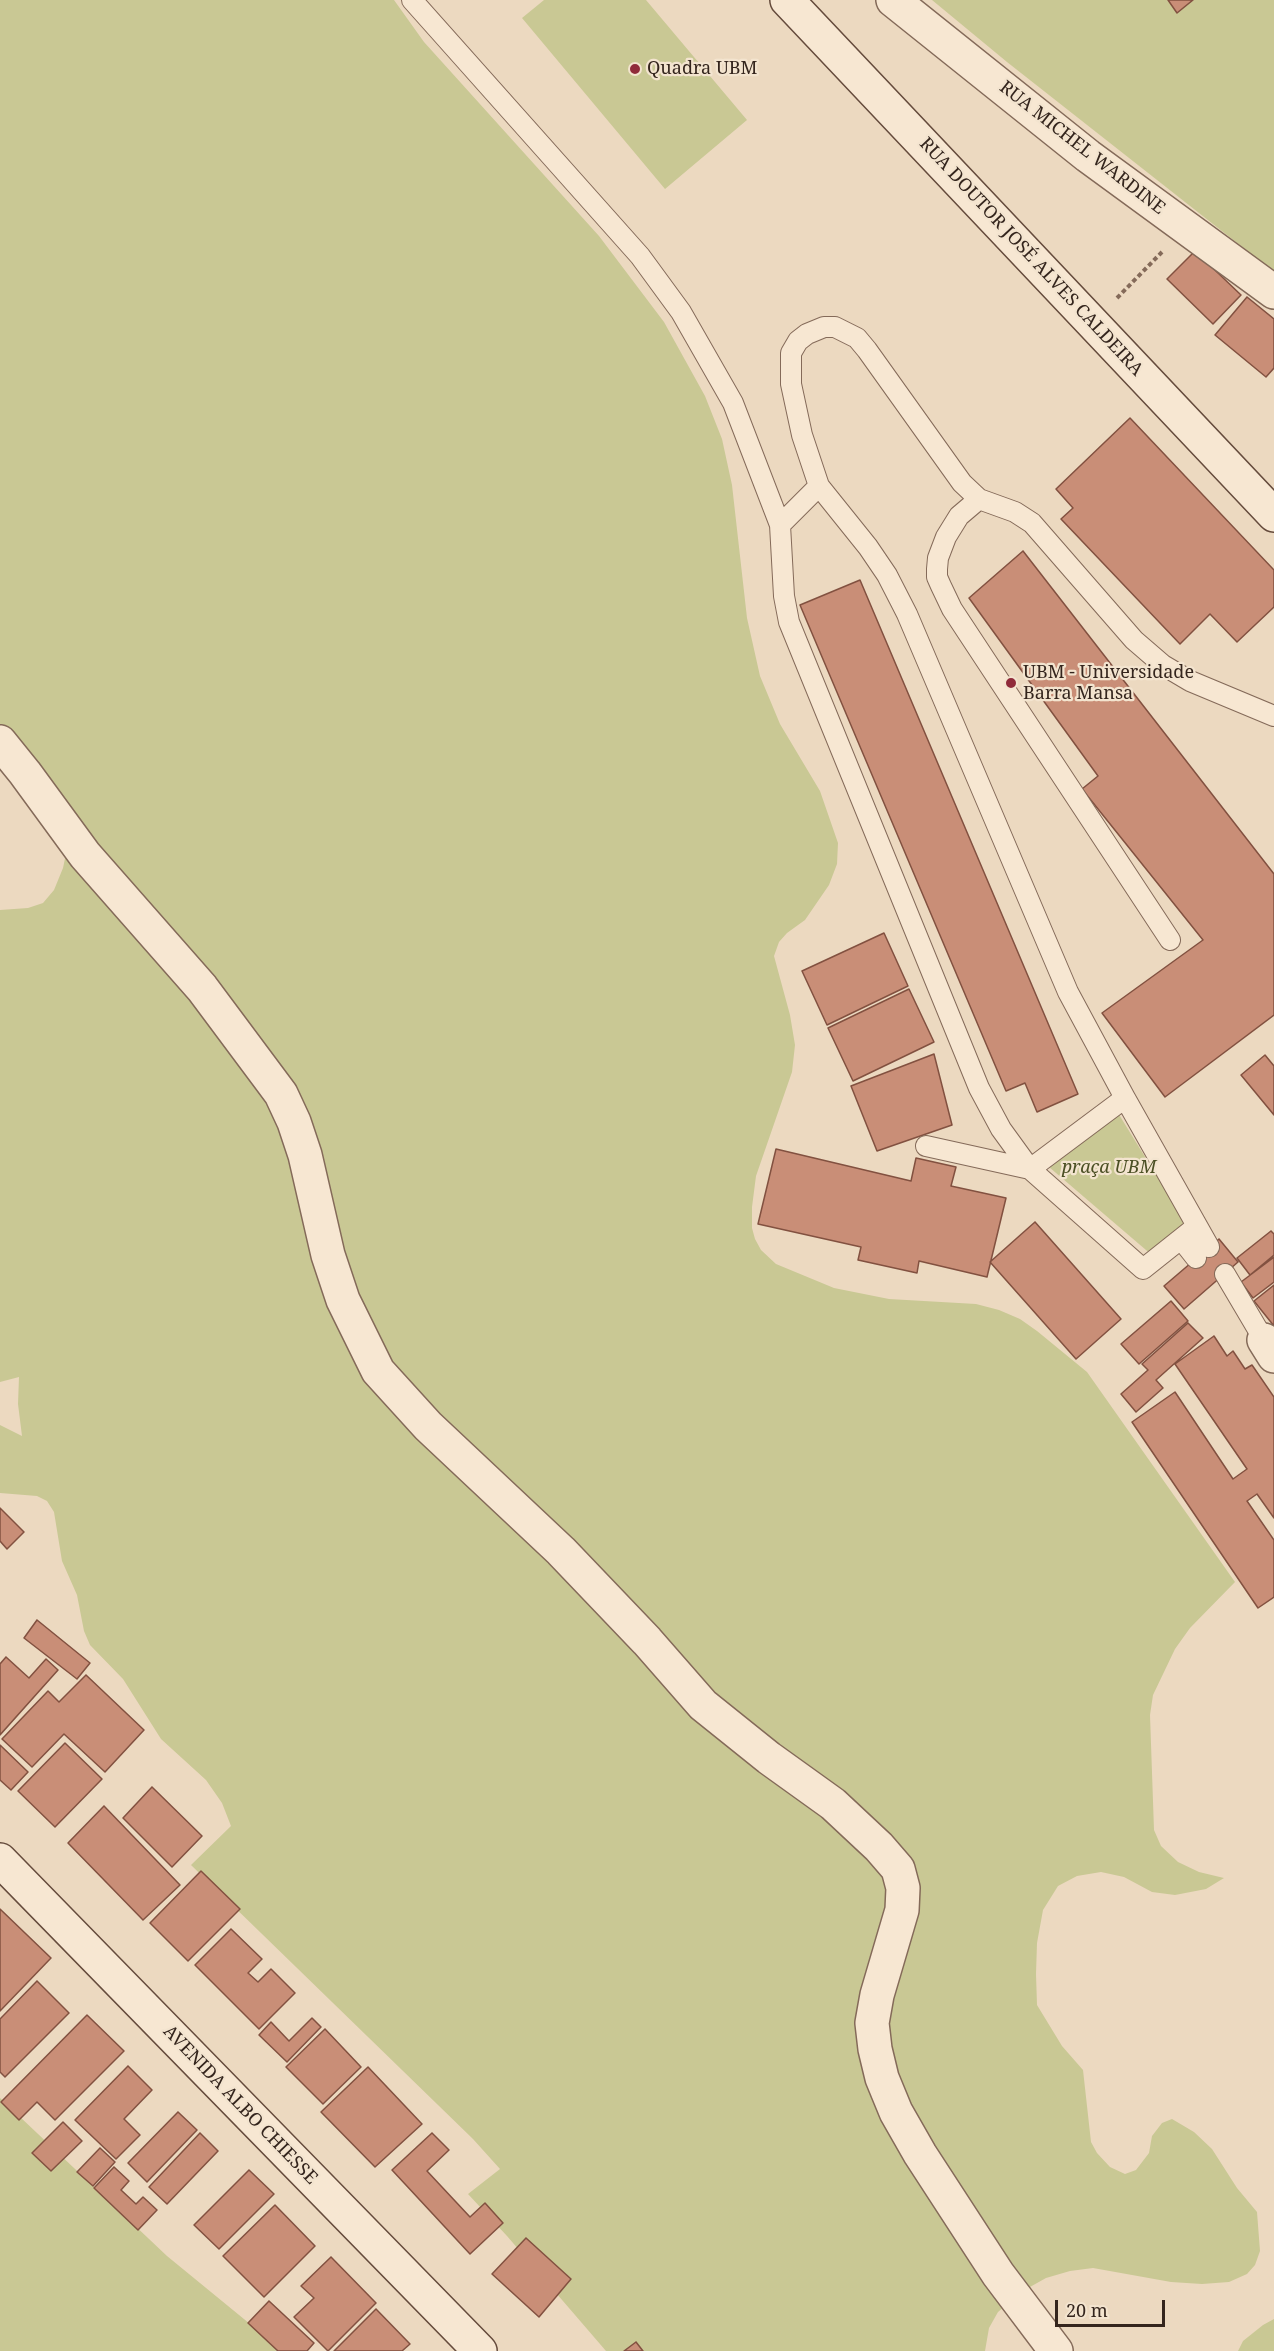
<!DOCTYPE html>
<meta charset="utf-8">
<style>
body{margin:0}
#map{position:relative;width:1274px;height:2351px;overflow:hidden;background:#ecd9c0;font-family:"Noto Serif",serif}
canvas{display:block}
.scale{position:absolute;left:1055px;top:2300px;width:110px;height:27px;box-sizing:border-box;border:3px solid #34251d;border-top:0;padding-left:8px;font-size:18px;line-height:21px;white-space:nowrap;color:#34251d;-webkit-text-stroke:4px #f3e4cf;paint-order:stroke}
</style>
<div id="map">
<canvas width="1274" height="2351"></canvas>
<div class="scale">20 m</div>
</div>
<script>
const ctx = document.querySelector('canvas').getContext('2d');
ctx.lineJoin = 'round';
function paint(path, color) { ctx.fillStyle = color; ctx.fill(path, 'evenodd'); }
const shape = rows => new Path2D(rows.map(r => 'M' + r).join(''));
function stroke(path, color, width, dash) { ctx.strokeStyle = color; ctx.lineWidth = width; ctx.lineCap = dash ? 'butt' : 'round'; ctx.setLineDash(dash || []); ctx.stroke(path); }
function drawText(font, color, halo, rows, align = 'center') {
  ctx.font = font + ' "Noto Serif",serif'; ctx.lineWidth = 4.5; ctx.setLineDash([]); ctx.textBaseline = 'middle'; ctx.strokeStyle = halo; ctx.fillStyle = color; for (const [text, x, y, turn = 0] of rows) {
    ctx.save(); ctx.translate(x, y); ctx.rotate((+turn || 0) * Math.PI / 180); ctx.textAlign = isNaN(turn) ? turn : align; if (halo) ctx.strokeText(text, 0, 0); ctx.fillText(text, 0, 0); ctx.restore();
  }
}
const green = shape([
 [0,0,394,0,424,42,599,236,664,322,705,396,722,439,732,485,747,618,760,676,780,724,820,791,838,843,837,864,829,885,805,920,787,933,779,942,774,956,790,1015,795,1045,792,1072,756,1176,752,1207,752,1228,755,1239,761,1250,776,1264,834,1288,889,1299,976,1304,999,1310,1020,1319,1037,1331,1087,1372,1235,1582,1190,1628,1175,1649,1153,1695,1150,1715,1154,1830,1161,1846,1178,1862,1199,1872,1224,1878,1206,1889,1175,1895,1152,1892,1124,1877,1101,1872,1077,1876,1058,1886,1043,1910,1037,1943,1036,1974,1037,2005,1062,2046,1083,2070,1091,2142,1097,2153,1110,2167,1125,2174,1136,2170,1149,2153,1152,2136,1162,2123,1172,2119,1194,2132,1212,2149,1237,2188,1257,2212,1260,2251,1255,2265,1247,2274,1229,2282,1202,2284,1171,2282,1093,2268,1070,2271,1046,2278,1021,2292,998,2312,989,2328,985,2351,606,2351,507,2236,468,2194,500,2169,473,2139,191,1865,231,1826,222,1803,206,1780,161,1739,123,1679,90,1645,84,1631,77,1595,62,1561,54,1512,47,1501,37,1496,0,1493,0,1425,22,1436,18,1404,19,1377,0,1382,0,910,28,908,43,903,54,890,63,868,67,849,0,757],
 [544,0,646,0,747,120,665,189,522,18],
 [932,0,1274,0,1274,272,1007,62],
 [1118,1113,1187,1225,1153,1256,1049,1167],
 [0,2098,167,2256,283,2351,0,2351],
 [1274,2319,1274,2351,1238,2351,1243,2341,1263,2325]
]);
const building = shape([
 [1168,0,1193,0,1177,13,1168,0],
 [1195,251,1241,295,1213,324,1167,279,1195,251],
 [1247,297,1274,319,1274,368,1266,377,1215,335,1247,297],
 [1130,418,1274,570,1274,607,1237,642,1210,614,1180,644,1061,519,1073,508,1056,489,1130,418],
 [1023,551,1274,874,1274,1015,1165,1097,1102,1013,1203,940,1082,789,1098,776,969,598,1023,551],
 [860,580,1078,1094,1037,1112,1025,1083,1006,1091,800,605,860,580],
 [884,933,908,986,827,1025,802,971,884,933],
 [909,989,934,1042,853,1081,828,1028,909,989],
 [934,1054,952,1125,877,1151,851,1086,934,1054],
 [1265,1055,1274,1066,1274,1115,1241,1075,1265,1055],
 [776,1149,911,1181,916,1158,956,1167,951,1186,1006,1198,987,1277,919,1261,917,1273,858,1260,861,1247,758,1224,776,1149],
 [1035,1222,1121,1319,1076,1359,990,1262,1035,1222],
 [1271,1231,1274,1234,1274,1255,1250,1275,1237,1258,1271,1231],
 [1219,1239,1238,1262,1184,1309,1164,1286,1219,1239],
 [1274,1257,1274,1282,1253,1298,1241,1282,1274,1257],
 [1274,1285,1274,1326,1254,1301,1274,1285],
 [1171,1301,1188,1321,1139,1364,1121,1344,1171,1301],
 [1188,1323,1203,1338,1156,1380,1163,1388,1136,1412,1121,1394,1148,1370,1142,1364,1188,1323],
 [1214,1336,1227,1356,1233,1351,1245,1369,1252,1365,1274,1397,1274,1518,1257,1494,1247,1501,1274,1540,1274,1597,1258,1608,1132,1422,1175,1392,1233,1479,1247,1469,1175,1364,1214,1336],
 [0,1508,24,1532,7,1549,0,1541,0,1508],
 [37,1620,90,1663,77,1679,24,1638,37,1620],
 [6,1657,29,1678,46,1659,58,1670,0,1735,0,1664,6,1657],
 [86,1675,144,1730,105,1772,64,1734,32,1767,2,1739,48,1691,59,1702,86,1675],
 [65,1743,102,1779,55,1827,18,1791,65,1743],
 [0,1745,28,1772,11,1790,0,1780,0,1745],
 [152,1787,202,1836,172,1867,123,1818,152,1787],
 [104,1806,180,1885,143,1920,68,1843,104,1806],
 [201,1871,240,1909,188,1961,150,1923,201,1871],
 [0,1909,51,1958,0,2011,0,1909],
 [231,1929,262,1959,248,1973,258,1982,271,1969,295,1993,259,2029,195,1965,231,1929],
 [37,1981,69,2013,5,2077,0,2072,0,2019,37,1981],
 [87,2015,124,2051,55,2120,37,2102,19,2120,1,2102,87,2015],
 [312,2018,321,2027,287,2062,259,2035,271,2022,289,2041,312,2018],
 [325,2029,361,2067,323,2104,286,2067,325,2029],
 [128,2066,152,2090,124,2119,140,2135,116,2159,75,2120,128,2066],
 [368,2067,422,2124,375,2167,321,2112,368,2067],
 [178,2112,197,2130,147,2182,128,2163,178,2112],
 [63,2122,82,2141,51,2171,32,2153,63,2122],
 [200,2133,218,2151,167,2204,149,2187,200,2133],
 [432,2133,449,2150,427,2171,470,2217,485,2203,503,2223,470,2254,392,2170,432,2133],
 [100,2148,115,2162,93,2186,77,2172,100,2148],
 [114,2167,129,2181,121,2190,136,2204,143,2197,157,2210,138,2230,94,2188,114,2167],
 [249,2170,274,2194,219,2249,194,2225,249,2170],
 [275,2205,315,2246,264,2297,223,2256,275,2205],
 [526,2238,571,2279,539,2317,492,2274,526,2238],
 [331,2257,376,2303,328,2351,294,2317,314,2298,301,2286,331,2257],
 [269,2301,314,2343,307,2351,278,2351,248,2323,269,2301],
 [376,2309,410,2344,402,2351,334,2351,376,2309],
 [636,2342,643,2351,624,2351,636,2342]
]);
const path = shape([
 [1117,298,1162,252]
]);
const lane = shape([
 [412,0,640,256,681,312,733,403,780,525],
 [819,486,868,547,887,575,907,614,1068,992,1125,1098],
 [979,499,959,516,946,537,938,558,937,569,937,577,941,586,952,609,1170,940],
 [926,1146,1030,1169,1125,1098,1209,1247],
 [1197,1226,1143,1269,1030,1169,1001,1129,979,1088,789,622,784,596,780,525,819,486,802,435,791,384,791,353,798,341,807,334,824,327,835,327,857,338,867,350,962,483,979,499,1015,512,1032,523,1134,640,1163,665,1190,681,1274,716],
 [1181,1239,1196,1258],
 [1225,1274,1264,1340]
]);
const street = shape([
 [893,0,1088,156,1274,292],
 [0,742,25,773,85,855,202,988,281,1094,294,1122,305,1155,328,1255,343,1300,378,1371,428,1426,561,1551,647,1641,703,1705,769,1758,833,1804,879,1847,898,1869,903,1888,902,1910,877,1995,872,2023,875,2049,882,2078,896,2112,920,2154,998,2274,1056,2351],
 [1264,1340,1274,1356]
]);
const secondary = shape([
 [787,0,1274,515],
 [0,1860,480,2351]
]);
const markers = [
 [635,69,6,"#902b3a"],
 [1011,683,6,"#902b3a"]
];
const poiNames = [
 ["Quadra UBM",647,69],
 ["UBM - Universidade",1023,673],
 ["Barra Mansa",1023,694]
];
const streetNames = [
 ["RUA MICHEL WARDINE",1082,148,38],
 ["RUA DOUTOR JOSÉ ALVES CALDEIRA",1031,257,47],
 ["AVENIDA ALBO CHIESSE",240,2105,46]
];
const parkNames = [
 ["praça UBM",1109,1168]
];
paint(green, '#c9c894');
paint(building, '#c98e77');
stroke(building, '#825140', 1.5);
stroke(lane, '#846a59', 22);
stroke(street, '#846a59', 36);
stroke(secondary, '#654b3c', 36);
stroke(path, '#846a59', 4, [4.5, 3]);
stroke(lane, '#f7e7d2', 20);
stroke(street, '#f7e7d2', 33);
stroke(secondary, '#f7e7d2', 33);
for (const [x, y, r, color] of markers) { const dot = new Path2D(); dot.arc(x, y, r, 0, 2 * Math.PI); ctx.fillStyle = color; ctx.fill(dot); stroke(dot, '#f3e4cf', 2); }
drawText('18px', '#34251d', '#f3e4cf', poiNames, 'left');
drawText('18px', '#34251d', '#f3e4cf', streetNames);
drawText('italic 18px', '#4b4f24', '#f3e4cf', parkNames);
</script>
